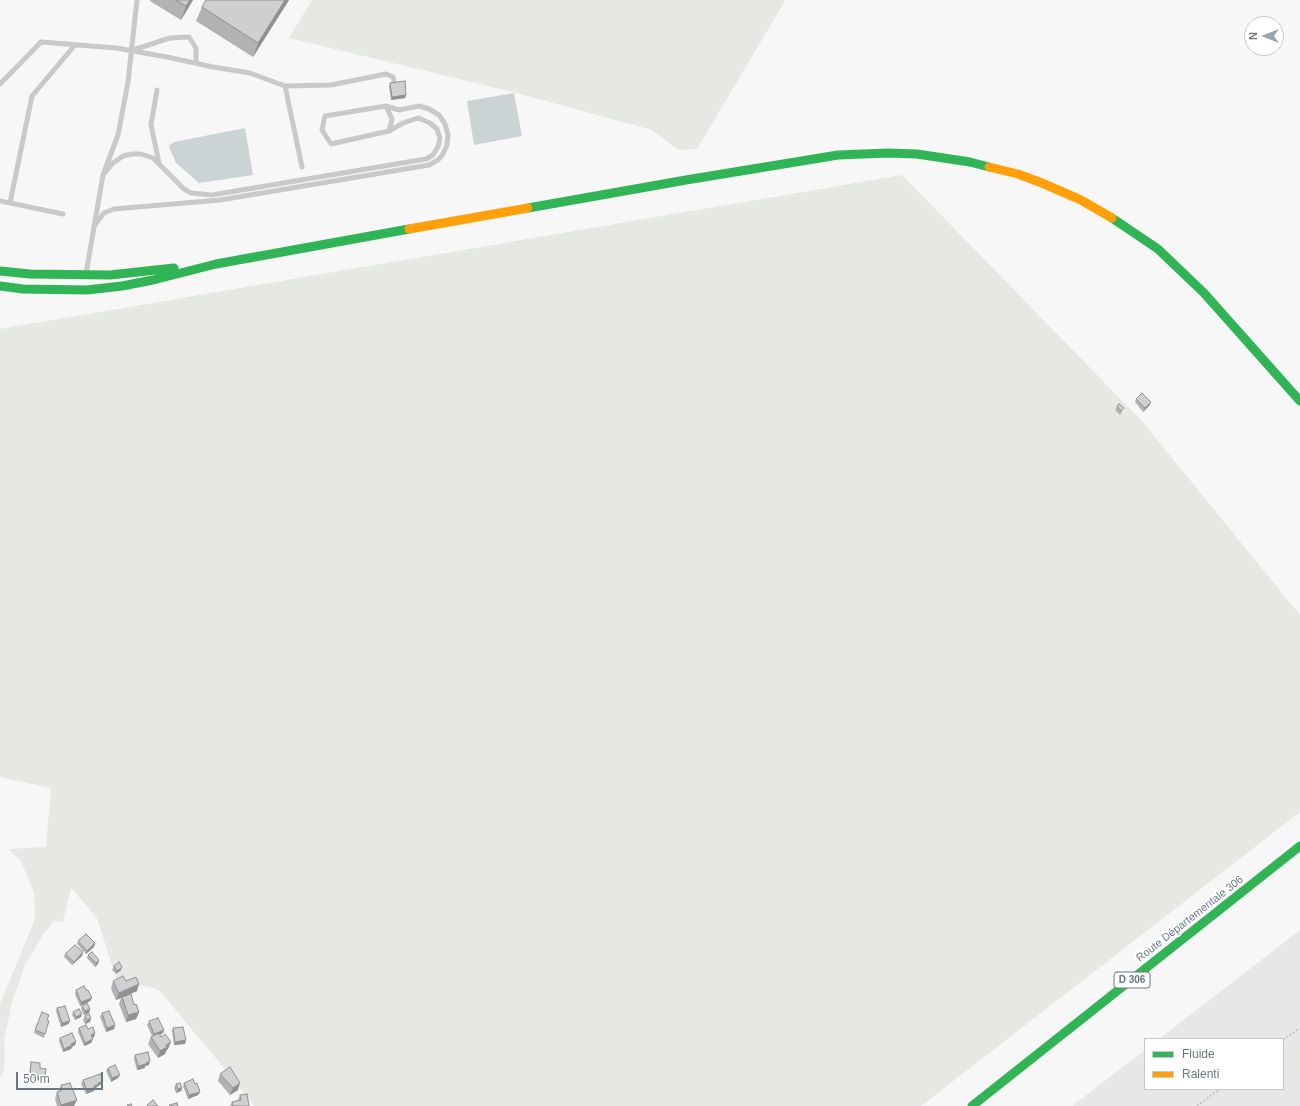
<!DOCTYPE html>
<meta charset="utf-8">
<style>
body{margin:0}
#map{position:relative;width:1300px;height:1106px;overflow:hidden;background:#f7f7f7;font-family:Helvetica,sans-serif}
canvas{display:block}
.legend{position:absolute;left:1144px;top:1038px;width:140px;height:52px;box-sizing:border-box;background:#fff;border:1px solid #c3c9ce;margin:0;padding:5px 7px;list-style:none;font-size:12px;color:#6a7884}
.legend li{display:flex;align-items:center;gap:8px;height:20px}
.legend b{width:20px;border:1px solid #c3c9ce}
.north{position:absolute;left:1244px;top:16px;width:40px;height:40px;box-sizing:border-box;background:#fff;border:1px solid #c3c9ce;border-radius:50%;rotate:270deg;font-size:11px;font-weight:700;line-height:16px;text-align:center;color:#6a7884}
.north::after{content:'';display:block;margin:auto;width:14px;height:18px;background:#9ba4ac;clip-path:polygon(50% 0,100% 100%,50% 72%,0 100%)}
.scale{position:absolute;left:16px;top:1072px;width:87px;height:18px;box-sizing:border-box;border:2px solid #6a7884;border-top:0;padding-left:5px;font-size:12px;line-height:14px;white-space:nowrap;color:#6a7884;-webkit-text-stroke:3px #fff;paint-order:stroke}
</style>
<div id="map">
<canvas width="1300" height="1106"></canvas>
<ul class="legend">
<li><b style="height:5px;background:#30b455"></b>Fluide</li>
<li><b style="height:5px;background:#ff9f0a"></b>Ralenti</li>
</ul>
<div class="north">N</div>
<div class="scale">50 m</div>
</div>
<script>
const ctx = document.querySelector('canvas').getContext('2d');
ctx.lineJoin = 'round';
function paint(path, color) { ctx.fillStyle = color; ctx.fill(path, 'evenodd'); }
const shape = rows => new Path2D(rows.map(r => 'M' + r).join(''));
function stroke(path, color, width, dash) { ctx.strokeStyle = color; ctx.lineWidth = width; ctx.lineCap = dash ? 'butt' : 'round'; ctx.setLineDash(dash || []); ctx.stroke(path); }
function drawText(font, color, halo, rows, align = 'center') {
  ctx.font = font + ' Helvetica,sans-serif'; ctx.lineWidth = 4; ctx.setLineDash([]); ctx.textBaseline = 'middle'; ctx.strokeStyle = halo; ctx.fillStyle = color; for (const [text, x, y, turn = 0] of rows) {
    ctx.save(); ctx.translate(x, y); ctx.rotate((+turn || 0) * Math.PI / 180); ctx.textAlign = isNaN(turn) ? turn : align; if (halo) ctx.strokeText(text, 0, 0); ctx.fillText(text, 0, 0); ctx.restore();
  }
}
const built = shape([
 [1300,930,1300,1106,1072,1106,1145,1050,1145,1089,1283,1089,1283,1039,1159,1039]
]);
const green = shape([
 [312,0,785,0,785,1,697,149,678,150,652,130,513,92,289,38],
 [902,175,1141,420,1300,615,1300,812,921,1106,254,1106,229,1074,158,989,117,981,97,918,71,888,63,922,54,921,44,933,25,965,12,1002,8,1022,4,1040,5,1054,4,1069,0,1078,0,1004,35,919,34,892,21,861,8,849,46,847,51,788,0,777,0,329],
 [1294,1045,1300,1045,1300,1077,1298,1077,1293,1073,1290,1050]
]);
const water = shape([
 [514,93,522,136,474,145,467,101],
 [245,128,253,175,199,183,176,163,169,147,170,145,174,142]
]);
const path = shape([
 [1283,1040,1300,1028],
 [1197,1106,1220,1089]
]);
const lane = shape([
 [133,50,170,38,189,37,196,48,196,63],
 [0,84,41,42,116,48,167,57,213,67,250,73,285,86,331,85,386,74,393,77,394,81],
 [285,86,302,167],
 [157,90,151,125,159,163],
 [386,106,392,119,389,131],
 [0,201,63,214],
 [10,203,32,96,75,45],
 [94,226,104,213,114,209,220,200,429,165,438,160,443,154,447,145,448,135,445,124,439,115,429,109,419,106,399,110,386,106,325,116,322,130,331,144,389,131,403,123,418,118,430,123,437,129,440,138,438,147,433,155,426,159,212,195,191,193,184,189,153,158,141,154,132,154,123,156,113,163,103,175],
 [86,274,103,175,118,135,128,82,137,0]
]);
const fast = shape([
 [528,208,686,180,838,155,888,153,917,154,970,162,989,167],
 [1112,218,1158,249,1204,293,1300,401],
 [0,271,30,274,110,275,174,268],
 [0,286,23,289,87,290,122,286,153,280,216,264,409,229],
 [972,1106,1300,846]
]);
const slow = shape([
 [989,167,1018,174,1042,183,1081,200,1112,218],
 [409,229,528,208]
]);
const wall = shape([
 [150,0,193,0,181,20,150,1],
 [289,0,253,57,196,21,202,7],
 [390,83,406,95,405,98,391,100,389,87],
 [1136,399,1151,402,1149,406,1143,412,1135,402],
 [1117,406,1122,412,1120,415,1115,410],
 [78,941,95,943,94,947,86,954,77,944],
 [65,954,82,956,72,965,64,957],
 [88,955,98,964,95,967,87,958],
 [114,966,121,970,116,974,112,970],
 [113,981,126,981,137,991,127,995,139,1012,136,1019,126,1022,119,1004,121,998,116,1000,111,989],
 [76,990,87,991,92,998,90,1001,80,1006,75,994],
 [82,1006,90,1009,89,1013,84,1015,81,1009],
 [57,1008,70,1021,68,1024,61,1027,56,1011],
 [73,1012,81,1017,75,1020,72,1015],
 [102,1013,115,1025,114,1029,106,1032,100,1017],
 [85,1016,90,1022,85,1024,83,1020],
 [47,1020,45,1034,44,1038,34,1033,35,1030],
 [149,1021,164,1030,163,1033,160,1035,168,1049,166,1051,165,1054,158,1058,148,1044,151,1037,152,1036,147,1025],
 [79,1028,88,1029,95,1033,94,1037,92,1038,93,1039,91,1043,84,1046,78,1032],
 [173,1028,186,1040,185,1044,174,1045,172,1031],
 [60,1038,76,1042,75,1045,72,1047,71,1049,63,1052,59,1041],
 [135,1055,149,1065,145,1066,145,1068,137,1070,134,1059],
 [31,1062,40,1068,45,1077,44,1081,29,1079,30,1066],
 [108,1068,118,1078,111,1082,106,1071],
 [220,1074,238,1090,230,1095,218,1081],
 [83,1080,103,1081,102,1084,98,1086,97,1087,94,1089,94,1091,86,1094,81,1084],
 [184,1083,195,1084,200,1092,198,1095,188,1099,183,1086],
 [176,1084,182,1088,181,1091,176,1093,174,1088],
 [61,1085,74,1106,57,1106,55,1099,57,1092,59,1091],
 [240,1095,249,1106,230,1106,232,1102,238,1100]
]);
const shadedWall = shape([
 [190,0,193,0,181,20,186,6],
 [285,0,289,0,253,57,258,43],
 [406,95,405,98,391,100,392,97],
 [1151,402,1149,406,1143,412,1145,408],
 [95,943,94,947,86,954,87,951],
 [83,952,82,956,72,965,74,962],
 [99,960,98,964,95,967,96,963],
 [122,967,121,970,116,974,117,971],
 [139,984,137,991,116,1000,119,993],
 [92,998,90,1001,80,1006,81,1002],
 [90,1009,89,1013,84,1015,85,1011],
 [139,1012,136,1019,126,1022,128,1015],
 [82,1014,81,1017,75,1020,76,1017],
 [91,1018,90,1022,85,1024,87,1020],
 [70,1021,68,1024,61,1027,62,1023],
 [115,1025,114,1029,106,1032,107,1028],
 [164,1030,163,1033,153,1038,154,1034],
 [95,1033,94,1037,90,1039,91,1035],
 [93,1039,91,1043,84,1046,85,1043],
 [186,1040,185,1044,174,1045,175,1042],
 [76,1042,75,1045,72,1047,71,1049,63,1052,64,1049,71,1044],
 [171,1042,168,1049,166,1051,165,1054,158,1058,160,1051,166,1045],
 [150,1061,149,1065,145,1066,145,1068,137,1070,138,1066,146,1063],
 [120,1075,118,1078,111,1082,112,1078],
 [30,1076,45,1077,44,1081,29,1079],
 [103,1081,102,1084,98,1086,97,1087,94,1089,94,1091,86,1094,87,1091,98,1083],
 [240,1083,238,1090,230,1095,233,1088],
 [182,1088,181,1091,176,1093,178,1089],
 [200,1092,198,1095,188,1099,189,1095],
 [77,1100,74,1106,60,1106,61,1105]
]);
const building = shape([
 [176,0,190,0,186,6,176,0],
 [206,0,285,0,258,43,202,7,206,0],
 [405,81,406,95,392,97,390,83,405,81],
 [1142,393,1151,402,1145,408,1136,399,1142,393],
 [1119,404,1124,408,1121,411,1117,406,1119,404],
 [86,934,95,943,87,951,78,941,86,934],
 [75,945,83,952,74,962,65,954,75,945],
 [92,952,99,960,96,963,88,955,92,952],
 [119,962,122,967,117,971,114,966,119,962],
 [123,976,126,981,136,977,139,984,119,993,113,981,123,976],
 [84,986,87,991,88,990,92,998,81,1002,76,990,84,986],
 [131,994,134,1005,136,1004,139,1012,128,1015,122,997,131,994],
 [87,1003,90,1009,85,1011,82,1006,87,1003],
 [65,1006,70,1021,62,1023,57,1008,65,1006],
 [79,1009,82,1014,76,1017,73,1012,79,1009],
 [109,1011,115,1025,107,1028,102,1013,109,1011],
 [42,1012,49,1015,47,1020,49,1021,45,1034,35,1030,42,1012],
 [89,1014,91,1018,87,1020,85,1016,89,1014],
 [158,1018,164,1030,154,1034,149,1021,158,1018],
 [86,1025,88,1029,93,1027,95,1033,91,1035,93,1039,85,1043,79,1028,86,1025],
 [183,1027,186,1040,175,1042,173,1028,183,1027],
 [72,1033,76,1042,71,1044,72,1045,64,1049,60,1038,72,1033],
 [159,1033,161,1037,165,1034,171,1042,166,1045,167,1047,160,1051,151,1037,159,1033],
 [148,1052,150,1061,146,1063,146,1064,138,1066,135,1055,148,1052],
 [31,1062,40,1063,40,1068,46,1069,45,1077,30,1076,31,1062],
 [115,1065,120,1075,112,1078,108,1068,115,1065],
 [230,1067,240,1083,233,1088,220,1074,230,1067],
 [100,1074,103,1081,98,1083,99,1084,94,1086,95,1087,87,1091,83,1080,100,1074],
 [193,1079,195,1084,197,1083,200,1092,189,1095,184,1083,193,1079],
 [70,1083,77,1100,61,1105,57,1092,62,1090,61,1085,70,1083],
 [180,1083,182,1088,178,1089,176,1084,180,1083],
 [247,1094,249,1106,233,1106,232,1102,241,1100,240,1095,247,1094],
 [153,1100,158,1106,148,1106,147,1105,153,1100],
 [177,1103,178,1106,170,1106,169,1105,177,1103],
 [131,1104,132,1106,128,1106,127,1105,131,1104]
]);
const shields = [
 [1132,980,36]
];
const shieldNames = [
 ["D 306",1132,980]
];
const streetNames = [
 ["Route Départementale 306",1190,919,-38]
];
paint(built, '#e6e7e8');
paint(green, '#e6e8e4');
paint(water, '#ccd3d5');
stroke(path, '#c6c7c8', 2, [2, 2]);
stroke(lane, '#c8c9ca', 5);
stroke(fast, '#30b455', 9);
stroke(slow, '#ff9f0a', 9);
paint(wall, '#b1b2b3');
paint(shadedWall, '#909192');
paint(building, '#cecfd0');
stroke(building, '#909192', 1);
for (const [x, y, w] of shields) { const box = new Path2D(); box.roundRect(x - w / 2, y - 8, w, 16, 3); ctx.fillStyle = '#fff'; ctx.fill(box); stroke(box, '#6a7884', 1); }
drawText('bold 10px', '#6a7884', null, shieldNames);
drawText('11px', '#6a7884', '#fff', streetNames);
</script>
